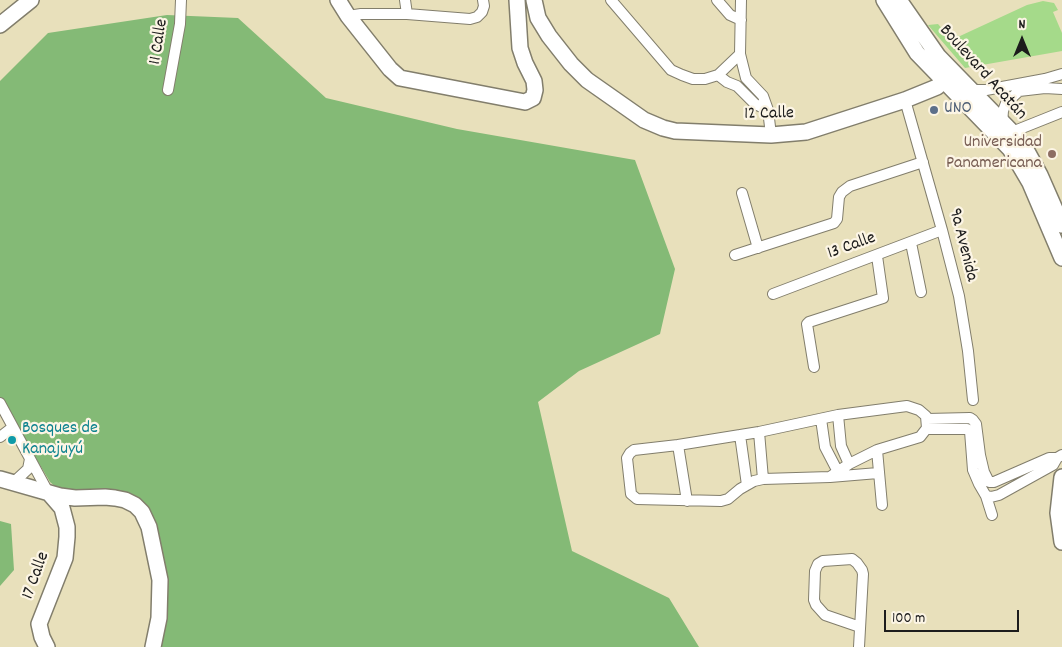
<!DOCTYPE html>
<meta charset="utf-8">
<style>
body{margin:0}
#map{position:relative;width:1062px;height:647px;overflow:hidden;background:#e8e0bb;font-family:Dekko,sans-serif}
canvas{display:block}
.north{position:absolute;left:997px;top:15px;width:50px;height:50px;-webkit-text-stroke:4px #fcf5e5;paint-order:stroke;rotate:0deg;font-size:14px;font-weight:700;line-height:20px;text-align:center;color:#1c1c1c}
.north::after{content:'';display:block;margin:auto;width:18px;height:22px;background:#1c1c1c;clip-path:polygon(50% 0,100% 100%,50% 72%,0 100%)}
.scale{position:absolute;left:884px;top:610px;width:135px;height:22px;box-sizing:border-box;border:2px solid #1c1c1c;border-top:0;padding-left:6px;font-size:15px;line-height:18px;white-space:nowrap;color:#1c1c1c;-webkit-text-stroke:4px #fcf5e5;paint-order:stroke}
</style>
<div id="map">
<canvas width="1062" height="647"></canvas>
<div class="north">N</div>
<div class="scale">100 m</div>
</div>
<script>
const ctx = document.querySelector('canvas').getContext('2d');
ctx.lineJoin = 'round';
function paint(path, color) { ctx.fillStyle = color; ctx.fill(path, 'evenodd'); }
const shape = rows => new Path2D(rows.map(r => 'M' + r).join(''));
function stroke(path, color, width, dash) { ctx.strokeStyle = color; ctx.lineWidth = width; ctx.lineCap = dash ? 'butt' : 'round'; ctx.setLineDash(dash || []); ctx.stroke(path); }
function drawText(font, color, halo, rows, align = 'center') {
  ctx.font = font + ' Dekko,sans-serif'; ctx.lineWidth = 4.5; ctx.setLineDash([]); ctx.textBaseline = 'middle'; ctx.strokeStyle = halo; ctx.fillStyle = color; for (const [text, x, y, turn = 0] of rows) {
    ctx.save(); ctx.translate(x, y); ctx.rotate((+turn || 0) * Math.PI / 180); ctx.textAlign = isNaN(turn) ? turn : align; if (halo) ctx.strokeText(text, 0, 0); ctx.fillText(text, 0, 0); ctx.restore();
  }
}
const green = shape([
 [1043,1,1054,3,1058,10,1053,12,1062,33,1062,51,965,68,928,25,938,24,946,33,960,36,1027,5]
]);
const forest = shape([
 [167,15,238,18,326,98,457,129,635,160,675,269,660,334,579,371,538,402,572,551,669,598,699,647,159,647,167,612,165,577,126,493,100,489,69,492,58,489,50,482,0,398,0,81,48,33],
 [0,521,11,524,14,570,0,586]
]);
const street = shape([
 [405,0,407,14],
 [611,0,671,70,682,75,693,79,705,79,718,75,740,54],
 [717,0,730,15,741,20],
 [741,0,740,54,746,78,763,96,768,110,771,135],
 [348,16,361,14,407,14,470,19,477,17,482,12,484,6,483,0],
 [718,75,727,82,737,86,755,104,768,110],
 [168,90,180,24,181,0],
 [970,90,986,90,1045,79,1062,74],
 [905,100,942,230,959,296,968,351,973,400],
 [1002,123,1003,111,1006,103,1019,91,1045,88,1062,89],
 [1012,132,1062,112],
 [742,193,758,248],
 [911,243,921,292],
 [735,255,834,223,837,219,839,197,842,192,850,186,923,162],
 [773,294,942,230],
 [814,367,807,324,809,322,883,298,877,256],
 [0,403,48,492],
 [838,415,841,446,849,464],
 [821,419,825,447,838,472],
 [927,419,970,418,973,420,976,424,980,455,984,472,989,482,994,482,1049,458,1057,458,1062,455],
 [927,429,967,429,970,431,973,470,979,484,986,496,992,515],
 [759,432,763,479],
 [740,435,747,485],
 [0,437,13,427],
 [678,445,687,501],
 [877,450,882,505],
 [830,477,849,464,877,450,920,437,927,428,926,416,919,410,907,406,838,415,759,432,678,445,634,450,630,453,627,458,631,494,637,499,721,501,728,499,740,489,754,481,763,479,830,477,878,473],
 [14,482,28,469,30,459],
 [986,496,991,497,999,495,1053,465,1057,458],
 [859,647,863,574,862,570,857,563,852,559,823,561,818,564,815,571,814,600,816,605,825,615,860,627]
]);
const secondary = shape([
 [338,0,348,16,390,69,400,78,525,102,533,98,535,90,534,81,525,63,520,48,517,0],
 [534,0,538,18,549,36,571,64,587,80,644,120,663,128,675,131,771,135,806,132,905,100,937,87,952,73],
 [884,0,917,53,1010,149,1030,183,1062,258],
 [899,0,938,56,1012,132,1028,153,1040,175,1062,225],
 [0,25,31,0],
 [1062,477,1058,513,1062,542],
 [0,479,60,496,75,498,105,497,115,498,125,500,135,505,142,512,149,527,160,580,159,618,153,647],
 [47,647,42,637,39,624,65,558,67,537,67,527,62,508,49,493]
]);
const markers = [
 [934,110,5,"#5c6f8a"],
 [1052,154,5,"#8d6e63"],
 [12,440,5,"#0f9aa8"]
];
const streetNames = [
 ["11 Calle",160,42,-81],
 ["Boulevard Acatán",982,73,48],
 ["12 Calle",769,115,-1],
 ["9a Avenida",962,245,76],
 ["13 Calle",852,247,-20],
 ["17 Calle",37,576,-70]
];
const serviceNames = [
 ["UNO",944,110]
];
const educationNames = [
 ["Universidad",1042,144],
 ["Panamericana",1042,165]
];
const cultureNames = [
 ["Bosques de",22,430],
 ["Kanajuyú",22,451]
];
paint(green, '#a5da8a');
paint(forest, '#84ba76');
stroke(street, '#827e6c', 12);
stroke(secondary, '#827e6c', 18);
stroke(street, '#fff', 10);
stroke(secondary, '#fff', 15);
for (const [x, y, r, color] of markers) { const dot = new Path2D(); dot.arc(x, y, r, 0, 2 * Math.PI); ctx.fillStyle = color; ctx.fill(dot); stroke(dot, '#fcf5e5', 2); }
drawText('18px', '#1c1c1c', '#fcf5e5', streetNames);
drawText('18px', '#4e5e75', '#fcf5e5', serviceNames, 'left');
drawText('18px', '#785e54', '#fcf5e5', educationNames, 'right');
drawText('18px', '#0d838f', '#fcf5e5', cultureNames, 'left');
</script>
